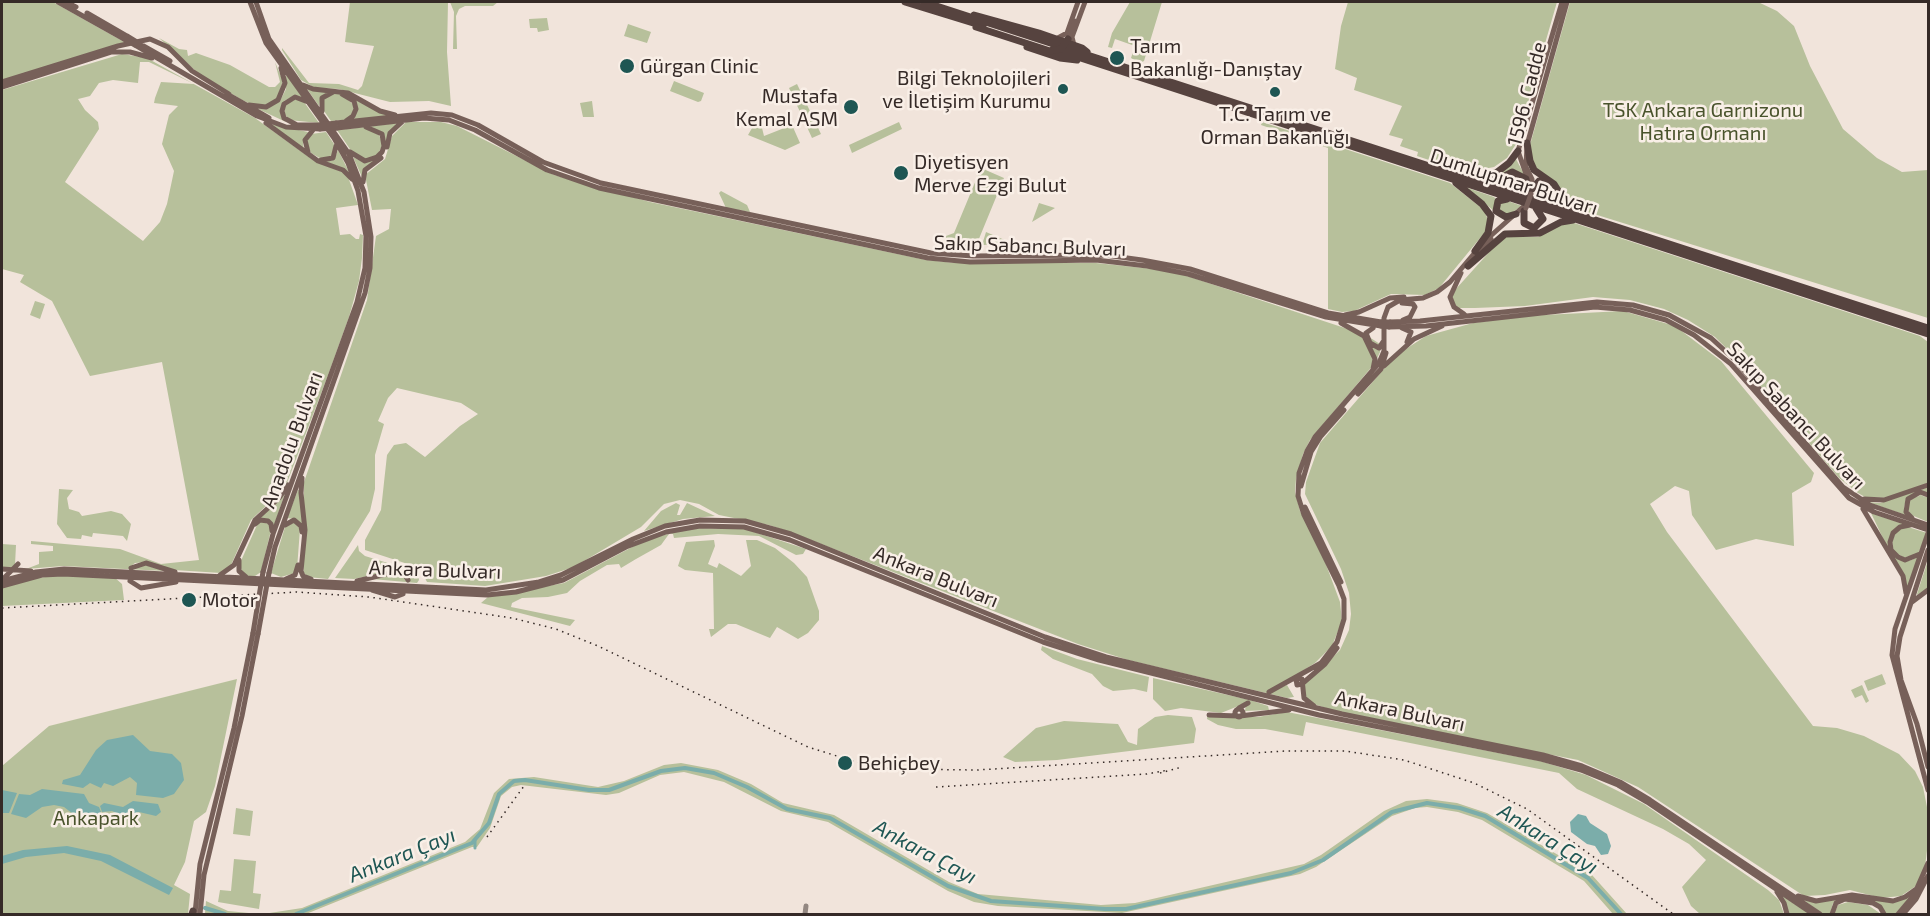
<!DOCTYPE html>
<meta charset="utf-8">
<style>
body{margin:0}
#map{position:relative;width:1930px;height:916px;overflow:hidden;background:#f1e4db;font-family:"Exo 2",sans-serif}
canvas{display:block}
.frame{position:absolute;inset:0;border:3px solid #352a27;pointer-events:none}
</style>
<div id="map">
<canvas width="1930" height="916"></canvas>
<div class="frame"></div>
</div>
<script>
const ctx = document.querySelector('canvas').getContext('2d');
ctx.lineJoin = 'round';
function paint(path, color) { ctx.fillStyle = color; ctx.fill(path, 'evenodd'); }
const shape = rows => new Path2D(rows.map(r => 'M' + r).join(''));
function stroke(path, color, width, dash) { ctx.strokeStyle = color; ctx.lineWidth = width; ctx.lineCap = dash ? 'butt' : 'round'; ctx.setLineDash(dash || []); ctx.stroke(path); }
function drawText(font, color, halo, rows, align = 'center') {
  ctx.font = font + ' "Exo 2",sans-serif'; ctx.lineWidth = 5; ctx.setLineDash([]); ctx.textBaseline = 'middle'; ctx.strokeStyle = halo; ctx.fillStyle = color; for (const [text, x, y, turn = 0] of rows) {
    ctx.save(); ctx.translate(x, y); ctx.rotate((+turn || 0) * Math.PI / 180); ctx.textAlign = isNaN(turn) ? turn : align; if (halo) ctx.strokeText(text, 0, 0); ctx.fillText(text, 0, 0); ctx.restore();
  }
}
const green = shape([
 [2,2,53,2,126,43,2,80],
 [350,2,448,2,447,52,451,106,429,101,390,102,339,89,315,88,301,80,282,50,282,48,309,83,339,84,358,90,362,86,374,46,345,42],
 [450,2,498,2,493,6,465,6,459,9,456,16,457,49,453,49,454,12],
 [1130,2,1162,2,1144,61,1140,63,1131,58,1135,46,1115,39,1112,48,1108,47,1112,33],
 [1348,2,1557,2,1516,144,1507,158,1494,167,1468,172,1439,161,1438,163,1417,156,1418,152,1400,146,1403,139,1389,135,1402,106,1354,90,1357,78,1335,69,1341,26],
 [1570,2,1758,2,1777,11,1794,26,1810,66,1843,129,1877,158,1902,172,1928,170,1928,318,1578,209,1532,166,1530,145],
 [547,18,549,30,538,32,537,28,530,28,529,19],
 [628,24,651,32,647,43,624,36],
 [159,38,179,49,187,50,188,56,196,53,230,65,269,87,275,87,280,82,275,62,283,81,277,99,266,105,253,105,242,100,198,73],
 [122,54,147,58,255,118,313,160,347,174,358,205,336,208,340,235,350,234,356,239,359,239,360,234,363,235,362,258,359,281,349,317,327,378,285,488,251,520,231,565,221,573,174,570,145,562,135,563,130,567,142,564,166,571,63,566,26,569,39,564,39,552,53,551,53,546,31,544,31,541,120,549,161,564,199,560,162,362,90,376,52,301,20,282,24,275,2,269,2,90],
 [140,62,149,62,194,84,161,82,155,98,154,103,178,106,169,115,162,144,174,171,167,204,160,222,143,241,65,182,99,129,98,122,85,110,78,99,90,96,99,83,113,80,138,83],
 [286,74,303,98,293,96,284,101,282,116,286,122,256,108,266,109,280,101,286,89],
 [674,81,704,93,701,101,698,102,670,91],
 [797,84,821,134,812,138,789,88],
 [307,89,336,91,391,116,350,121,356,104,337,92,320,100,319,106],
 [330,93,341,94,354,105,353,114,344,120,331,121,324,111,323,99],
 [296,99,304,102,319,123,289,120,284,113,286,104],
 [592,101,594,117,583,117,580,103],
 [759,116,764,136,792,125,800,143,785,150,748,135],
 [406,122,441,122,457,126,554,175,650,202,926,260,955,263,1096,263,1172,271,1366,335,1380,344,1380,352,1375,363,1310,440,1303,454,1296,479,1295,492,1300,511,1321,551,1340,602,1342,621,1332,646,1315,663,1269,692,1287,685,1294,697,1287,698,1128,660,1078,644,793,533,769,525,719,515,699,504,680,500,664,504,641,527,574,567,546,576,485,586,427,582,420,568,365,550,365,540,381,510,387,455,394,445,406,443,425,457,460,426,478,414,461,403,397,388,388,398,378,421,384,424,375,455,375,489,370,511,328,579,308,577,304,573,303,565,304,482,367,300,376,236,389,229,391,209,372,210,365,175,385,159,392,136],
 [899,122,902,129,852,153,849,145],
 [1262,122,1450,183,1484,210,1488,220,1485,232,1439,288,1425,295,1391,294,1354,311,1342,312,1328,309,1328,148,1261,125],
 [267,123,308,132,303,144,304,149,323,162,334,160,338,150,350,174,340,168,319,161],
 [397,123,388,135,384,153,362,177,353,157,363,162,383,152,381,133,371,126],
 [365,127,378,133,383,144,377,156,366,160,354,155,337,130],
 [326,132,336,147,335,154,323,160,311,153,306,141,311,134],
 [1516,159,1525,176,1510,171,1498,185,1486,180],
 [981,168,1004,178,976,246,953,248,954,244,943,243,946,236,954,233],
 [1465,187,1494,197,1497,200,1494,211],
 [721,191,747,205,750,212,726,208,719,193],
 [1505,200,1522,206,1508,215,1500,212,1498,204],
 [1039,203,1055,208,1032,222],
 [1571,222,1920,336,1928,342,1928,483,1888,498,1865,497,1858,493,1839,478,1738,360,1715,337,1688,320,1664,309,1630,300,1593,297,1525,306,1475,308,1459,308,1453,304,1452,297,1455,290,1501,239,1508,236,1538,237,1557,226],
 [986,232,1014,244,982,245],
 [35,301,45,304,40,319,30,315],
 [1623,311,1675,326,1721,361,1814,473,1811,482,1792,493,1794,546,1756,539,1716,550,1692,515,1689,491,1675,486,1650,504,1667,532,1813,726,1837,728,1864,736,1899,754,1915,771,1923,787,1928,812,1928,842,1925,867,1916,886,1901,896,1881,898,1850,890,1825,895,1804,896,1638,787,1578,760,1344,714,1311,703,1304,694,1305,684,1340,650,1349,630,1351,614,1349,593,1341,569,1305,494,1306,482,1320,443,1395,356,1426,336,1473,323,1524,316],
 [1928,487,1928,494,1906,499,1904,508,1908,516,1868,502,1880,503],
 [59,489,73,490,67,498,69,509,79,512,82,516,111,511,122,514,131,524,127,541,123,536,93,533,92,537,82,535,81,539,67,538,57,524],
 [286,490,274,526,256,519],
 [298,490,299,490,303,525,294,519,287,518],
 [1917,495,1928,497,1928,522,1909,514,1907,503],
 [676,503,680,505,677,515,680,515,687,503,715,516,683,519,644,531,661,511],
 [1871,513,1904,524,1897,527,1890,549,1909,561,1918,557,1907,589],
 [262,521,268,523,271,530,261,572,255,576,248,576,242,573,240,563,257,525],
 [295,522,300,529,297,569,295,573,281,577,271,573,285,527],
 [1908,527,1927,533,1918,554,1902,558,1893,550,1892,538,1900,528],
 [693,528,745,529,806,549,803,554,796,555,759,536,718,534,674,538,673,534,669,534,661,545,636,559,621,568,619,564,607,565,580,581,567,593,548,597,522,598,512,603,511,607,575,620,570,626,481,603,488,597,564,583,636,545,656,537],
 [714,540,715,546,708,564,717,568,719,563,741,576,751,566,746,540,757,540,775,548,794,563,807,577,819,611,819,620,808,633,798,639,777,627,770,638,736,624,728,624,711,637,709,629,714,629,713,573,685,570,678,566,686,542],
 [2,544,16,545,15,565,10,568,2,567],
 [358,545,359,551,365,556,417,572,419,580,417,583,372,579,394,573,407,576,396,570,354,579,335,578],
 [1928,560,1928,588,1917,595,1917,594],
 [65,575,114,577,122,584,124,600,2,606,2,588,36,578],
 [1042,646,1077,659,1149,677,1147,692,1134,689,1113,691,1103,686,1092,674,1053,659,1041,650],
 [1882,674,1886,684,1868,691,1864,681],
 [1153,678,1250,700,1268,706,1269,710,1245,711,1246,703,1221,713,1181,708,1165,711,1153,699],
 [237,679,215,786,206,812,194,821,185,862,174,885,190,894,188,914,2,914,2,766,49,726],
 [1862,685,1869,701,1866,703,1862,695,1855,698,1851,690],
 [1287,712,1540,761,1586,775,1644,804,1768,890,1779,900,1784,914,1700,914,1691,906,1682,887,1706,860,1689,844,1663,829,1577,789,1559,773,1306,722,1303,736,1265,729,1236,729,1218,725,1207,719,1207,716,1258,717],
 [1168,715,1192,717,1196,729,1194,743,1057,760,1015,762,1003,757,1036,728,1064,721,1118,724,1128,742,1137,745,1138,729,1155,717],
 [681,763,718,770,751,784,783,803,834,815,949,882,978,894,1101,905,1135,903,1304,864,1321,855,1384,811,1406,801,1427,799,1457,803,1487,813,1592,875,1627,914,1613,914,1584,881,1482,820,1458,812,1427,807,1415,808,1392,816,1316,867,1300,874,1122,913,998,906,974,902,948,891,828,822,781,811,724,782,684,772,660,775,619,793,606,795,521,785,512,787,501,796,490,828,477,847,472,847,306,914,263,914,302,908,465,842,480,829,494,793,509,779,534,777,598,787,624,781,664,765],
 [236,808,253,811,250,836,233,834],
 [234,859,256,861,253,893,261,894,259,909,218,902,220,890,231,891],
 [1913,894,1895,914,1885,914,1881,907,1864,899,1846,897,1833,903,1830,914,1823,914,1802,899,1815,900,1852,895,1892,903],
 [1781,895,1808,913,1787,914],
 [206,901,228,911,259,914,205,913],
 [1848,902,1868,905,1881,914,1834,914,1838,905]
]);
const water = shape([
 [133,735,150,751,172,754,181,763,184,780,174,794,163,798,136,795,137,783,130,777,113,786,104,783,101,788,90,783,83,788,62,784,63,780,80,775,96,750,107,740],
 [42,789,84,794,89,803,99,807,101,812,88,820,81,820,64,807,54,805,42,807,26,818,11,814,19,794,30,795],
 [2,790,17,793,9,813,2,813],
 [133,801,158,804,161,812,156,816,139,812,123,816,112,811,102,812,100,806,104,803,123,807],
 [1578,814,1586,816,1590,823,1607,834,1611,846,1608,854,1601,855,1595,846,1587,844,1571,832,1570,822],
 [67,846,110,855,173,888,169,895,101,861,64,853,26,857,2,864,2,856,23,850]
]);
const canal = shape([
 [475,848,475,841]
]);
const river = shape([
 [205,908,225,914],
 [296,914,472,843,489,823,499,794,514,781,525,780,589,790,609,790,661,771,685,768,714,773,747,787,787,809,830,818,948,886,991,901,1105,909,1126,909,1291,873,1323,860,1392,812,1427,803,1460,808,1485,816,1588,878,1621,914]
]);
const taxiway = shape([
 [805,914,806,906]
]);
const major = shape([
 [58,2,124,39],
 [66,2,76,7],
 [250,2,266,43,334,138,348,163,358,191,366,236,365,268,357,302,273,534,263,572],
 [256,2,269,39,349,154,364,192,371,237,370,268,365,293,275,547,269,573],
 [87,13,125,35],
 [1056,39,1067,33,1078,2],
 [140,44,170,61],
 [135,45,257,116,286,127,320,129],
 [1074,45,1072,37,1085,2],
 [2,82,118,46,150,39,168,47,192,71,229,94],
 [303,85,313,89,348,93,380,111,395,115],
 [2,87,111,52,130,52,152,58],
 [227,94,269,118],
 [342,94,354,101,356,109,353,116,346,121],
 [249,105,266,107,278,100,285,83,281,68],
 [322,111,322,98,333,92],
 [266,123,318,161,343,170,352,179],
 [336,123,431,113,452,115,478,125,543,162,601,183,931,253,973,256,1105,255,1142,260,1190,269,1328,313,1381,322],
 [295,125,320,125],
 [297,125,284,118,282,111,284,104,295,97,308,102],
 [337,128,424,118,449,120,475,130,547,170,599,188,928,258,970,262,1096,260,1147,266,1188,274,1326,317,1381,326],
 [387,147,390,133,403,121],
 [308,152,305,140,313,130],
 [350,152,365,161,377,157,382,152,384,146,382,134,366,127],
 [321,160,333,158,336,146],
 [1528,180,1518,151,1562,2],
 [363,182,365,170,381,158],
 [1532,190,1532,179,1526,167,1527,145,1567,2],
 [1486,240,1523,207],
 [1477,255,1491,239],
 [1461,273,1450,297,1454,307,1464,314],
 [1402,303,1413,304,1415,307,1410,317,1403,320],
 [1345,315,1359,312,1390,298,1404,297],
 [1390,322,1420,321,1597,302,1633,305,1669,315,1711,338,1734,359,1843,487,1870,505,1928,525],
 [1341,323,1364,336,1375,359,1373,369],
 [1389,327,1426,326,1595,307,1630,310,1666,320,1694,335,1731,364,1849,498,1874,512,1928,530],
 [1373,328,1366,333,1370,343,1379,348,1383,342],
 [1402,328,1411,332,1407,342],
 [1384,366,1414,339,1442,326],
 [1358,394,1381,369,1386,353],
 [302,478,301,493,305,530,301,571,303,576,311,579],
 [1301,486,1311,452,1321,436,1344,410],
 [1864,499,1884,500,1928,485],
 [1305,507,1341,582],
 [1863,509,1903,576,1906,593],
 [1912,518,1906,512,1908,499,1920,492,1928,495],
 [255,524,260,520,268,521,271,524,272,531],
 [285,525,294,520,301,526,302,532],
 [1910,525,1900,527,1893,533,1890,542,1891,550,1898,557,1905,560,1920,554],
 [1928,533,1895,629,1892,655,1928,790],
 [1928,550,1900,637,1897,656,1901,680,1917,724,1928,767],
 [239,560,239,571,246,577],
 [131,568,146,563,175,572],
 [2,569,31,571],
 [220,575,234,565,255,520,279,498,288,485],
 [286,579,295,575,298,565],
 [2,580,18,564],
 [2,581,36,572,64,569,486,590,539,582,561,575,633,539,665,526,700,520,745,521,791,534,1045,637,1106,657,1342,714,1543,755,1582,766,1620,782,1650,800,1820,914],
 [130,581,141,588,176,582],
 [357,581,395,572,405,575,408,580],
 [2,586,42,575,63,574,487,595,516,592,563,580,626,547,666,532,700,526,744,527,790,540,1043,642,1099,660,1319,715,1541,759,1581,770,1618,785,1647,802,1813,914],
 [372,590,395,597,403,594],
 [1912,602,1928,590],
 [1303,683,1325,664,1337,648],
 [1302,684,1297,685,1296,679,1302,679,1304,698,1314,706],
 [1269,692,1321,663,1337,642,1344,619,1344,599,1339,586,1304,515,1298,496,1299,473,1307,451,1315,437,1379,363,1384,351,1384,318,1388,307,1400,300,1423,298,1437,292,1450,282,1478,249],
 [1239,708,1248,703],
 '1235 713a4 4 0 1 1 8 0a4 4 0 1 1-8 0Z',
 [1209,715,1238,716],
 [1240,716,1289,710],
 [1777,892,1784,903,1787,914],
 [1798,896,1816,901,1852,895,1893,901,1905,897,1919,887],
 [195,913,200,864,234,728,253,633],
 [200,914,204,875,242,716,258,634],
 [1832,914,1836,903,1845,899,1873,903,1880,907,1884,914],
 [1898,914,1914,895,1928,863],
 [1903,914,1916,899,1928,876]
]);
const highway = shape([
 [905,2,983,26],
 [924,2,1928,328],
 [974,15,1039,33,1082,48,1087,52],
 [1027,47,1060,58,1077,60],
 [1053,49,1928,334],
 [1527,143,1530,161,1534,170,1554,184,1564,200,1577,211],
 [1474,179,1496,173,1509,163,1518,151],
 [1456,183,1482,204,1491,216,1488,233,1475,251],
 [1532,189,1539,181,1547,181],
 [1504,191,1499,185,1499,179,1512,172,1526,179,1528,193],
 [1507,199,1498,201,1496,211,1506,217,1516,214],
 [1524,211,1524,223,1534,228,1543,219,1536,208],
 [1468,266,1505,234,1540,233,1561,222,1573,220],
 [192,914,193,911]
]);
const rail = shape([
 [2,608,297,592,369,597,512,618,556,629,598,646,808,747,856,762,891,769,977,770,1286,751,1345,751,1404,760,1474,783,1527,809,1673,914],
 [1160,773,1182,767],
 [936,787,1147,774,1168,770],
 [487,837,524,786]
]);
const majorBridge = shape([
 [127,36,140,44],
 [124,39,135,45],
 [1068,39,1075,21],
 [320,125,336,123],
 [320,129,337,128],
 [1526,208,1531,194],
 [1381,322,1390,322],
 [1381,326,1389,327],
 [253,633,263,572],
 [258,634,269,573]
]);
const highwayBridge = shape([
 [976,27,1050,51,1061,49,1068,39]
]);
const markers = [
 [1117,58,8,"#1e5653"],
 [627,66,8,"#1e5653"],
 [1063,89,6,"#1e5653"],
 [1275,92,6,"#1e5653"],
 [851,107,8,"#1e5653"],
 [901,173,8,"#1e5653"],
 [189,600,8,"#1e5653"],
 [845,763,8,"#1e5653"]
];
const poiNames = [
 ["Tarım",1130,46],
 ["Bakanlığı-Danıştay",1130,69],
 ["Gürgan Clinic",640,66],
 ["Bilgi Teknolojileri",1051,78,"right"],
 ["ve İletişim Kurumu",1051,101,"right"],
 ["Mustafa",838,96,"right"],
 ["Kemal ASM",838,119,"right"],
 ["T.C. Tarım ve",1275,114,"center"],
 ["Orman Bakanlığı",1275,137,"center"],
 ["Diyetisyen",914,162],
 ["Merve Ezgi Bulut",914,185],
 ["Motor",202,600],
 ["Behiçbey",858,763]
];
const streetNames = [
 ["1596. Cadde",1527,94,-76],
 ["Dumlupınar Bulvarı",1514,182,18],
 ["Sakıp Sabancı Bulvarı",1030,246,2],
 ["Sakıp Sabancı Bulvarı",1796,416,47],
 ["Anadolu Bulvarı",292,440,-70],
 ["Ankara Bulvarı",435,570,2],
 ["Ankara Bulvarı",936,577,22],
 ["Ankara Bulvarı",1400,711,12]
];
const parkNames = [
 ["TSK Ankara Garnizonu",1703,110],
 ["Hatıra Ormanı",1703,133],
 ["Ankapark",96,818]
];
const waterNames = [
 ["Ankara Çayı",1548,839,32],
 ["Ankara Çayı",925,852,28],
 ["Ankara Çayı",402,855,-22]
];
paint(green, '#b7c09b');
paint(water, '#7badaa');
stroke(canal, '#7badaa', 3);
stroke(river, '#7badaa', 4);
stroke(taxiway, '#938781', 5);
stroke(major, '#776059', 5);
stroke(highway, '#56433f', 7);
stroke(rail, '#352a27', 1.5, [1.5, 4.5]);
stroke(majorBridge, '#776059', 5);
stroke(highwayBridge, '#56433f', 7);
for (const [x, y, r, color] of markers) { const dot = new Path2D(); dot.arc(x, y, r, 0, 2 * Math.PI); ctx.fillStyle = color; ctx.fill(dot); stroke(dot, '#f9efe7', 2); }
drawText('20px', '#352a27', '#f9efe7', poiNames, 'left');
drawText('20px', '#352a27', '#f9efe7', streetNames);
drawText('20px', '#49532c', '#f9efe7', parkNames);
drawText('italic 21px', '#1e5653', '#f9efe7', waterNames);
</script>
